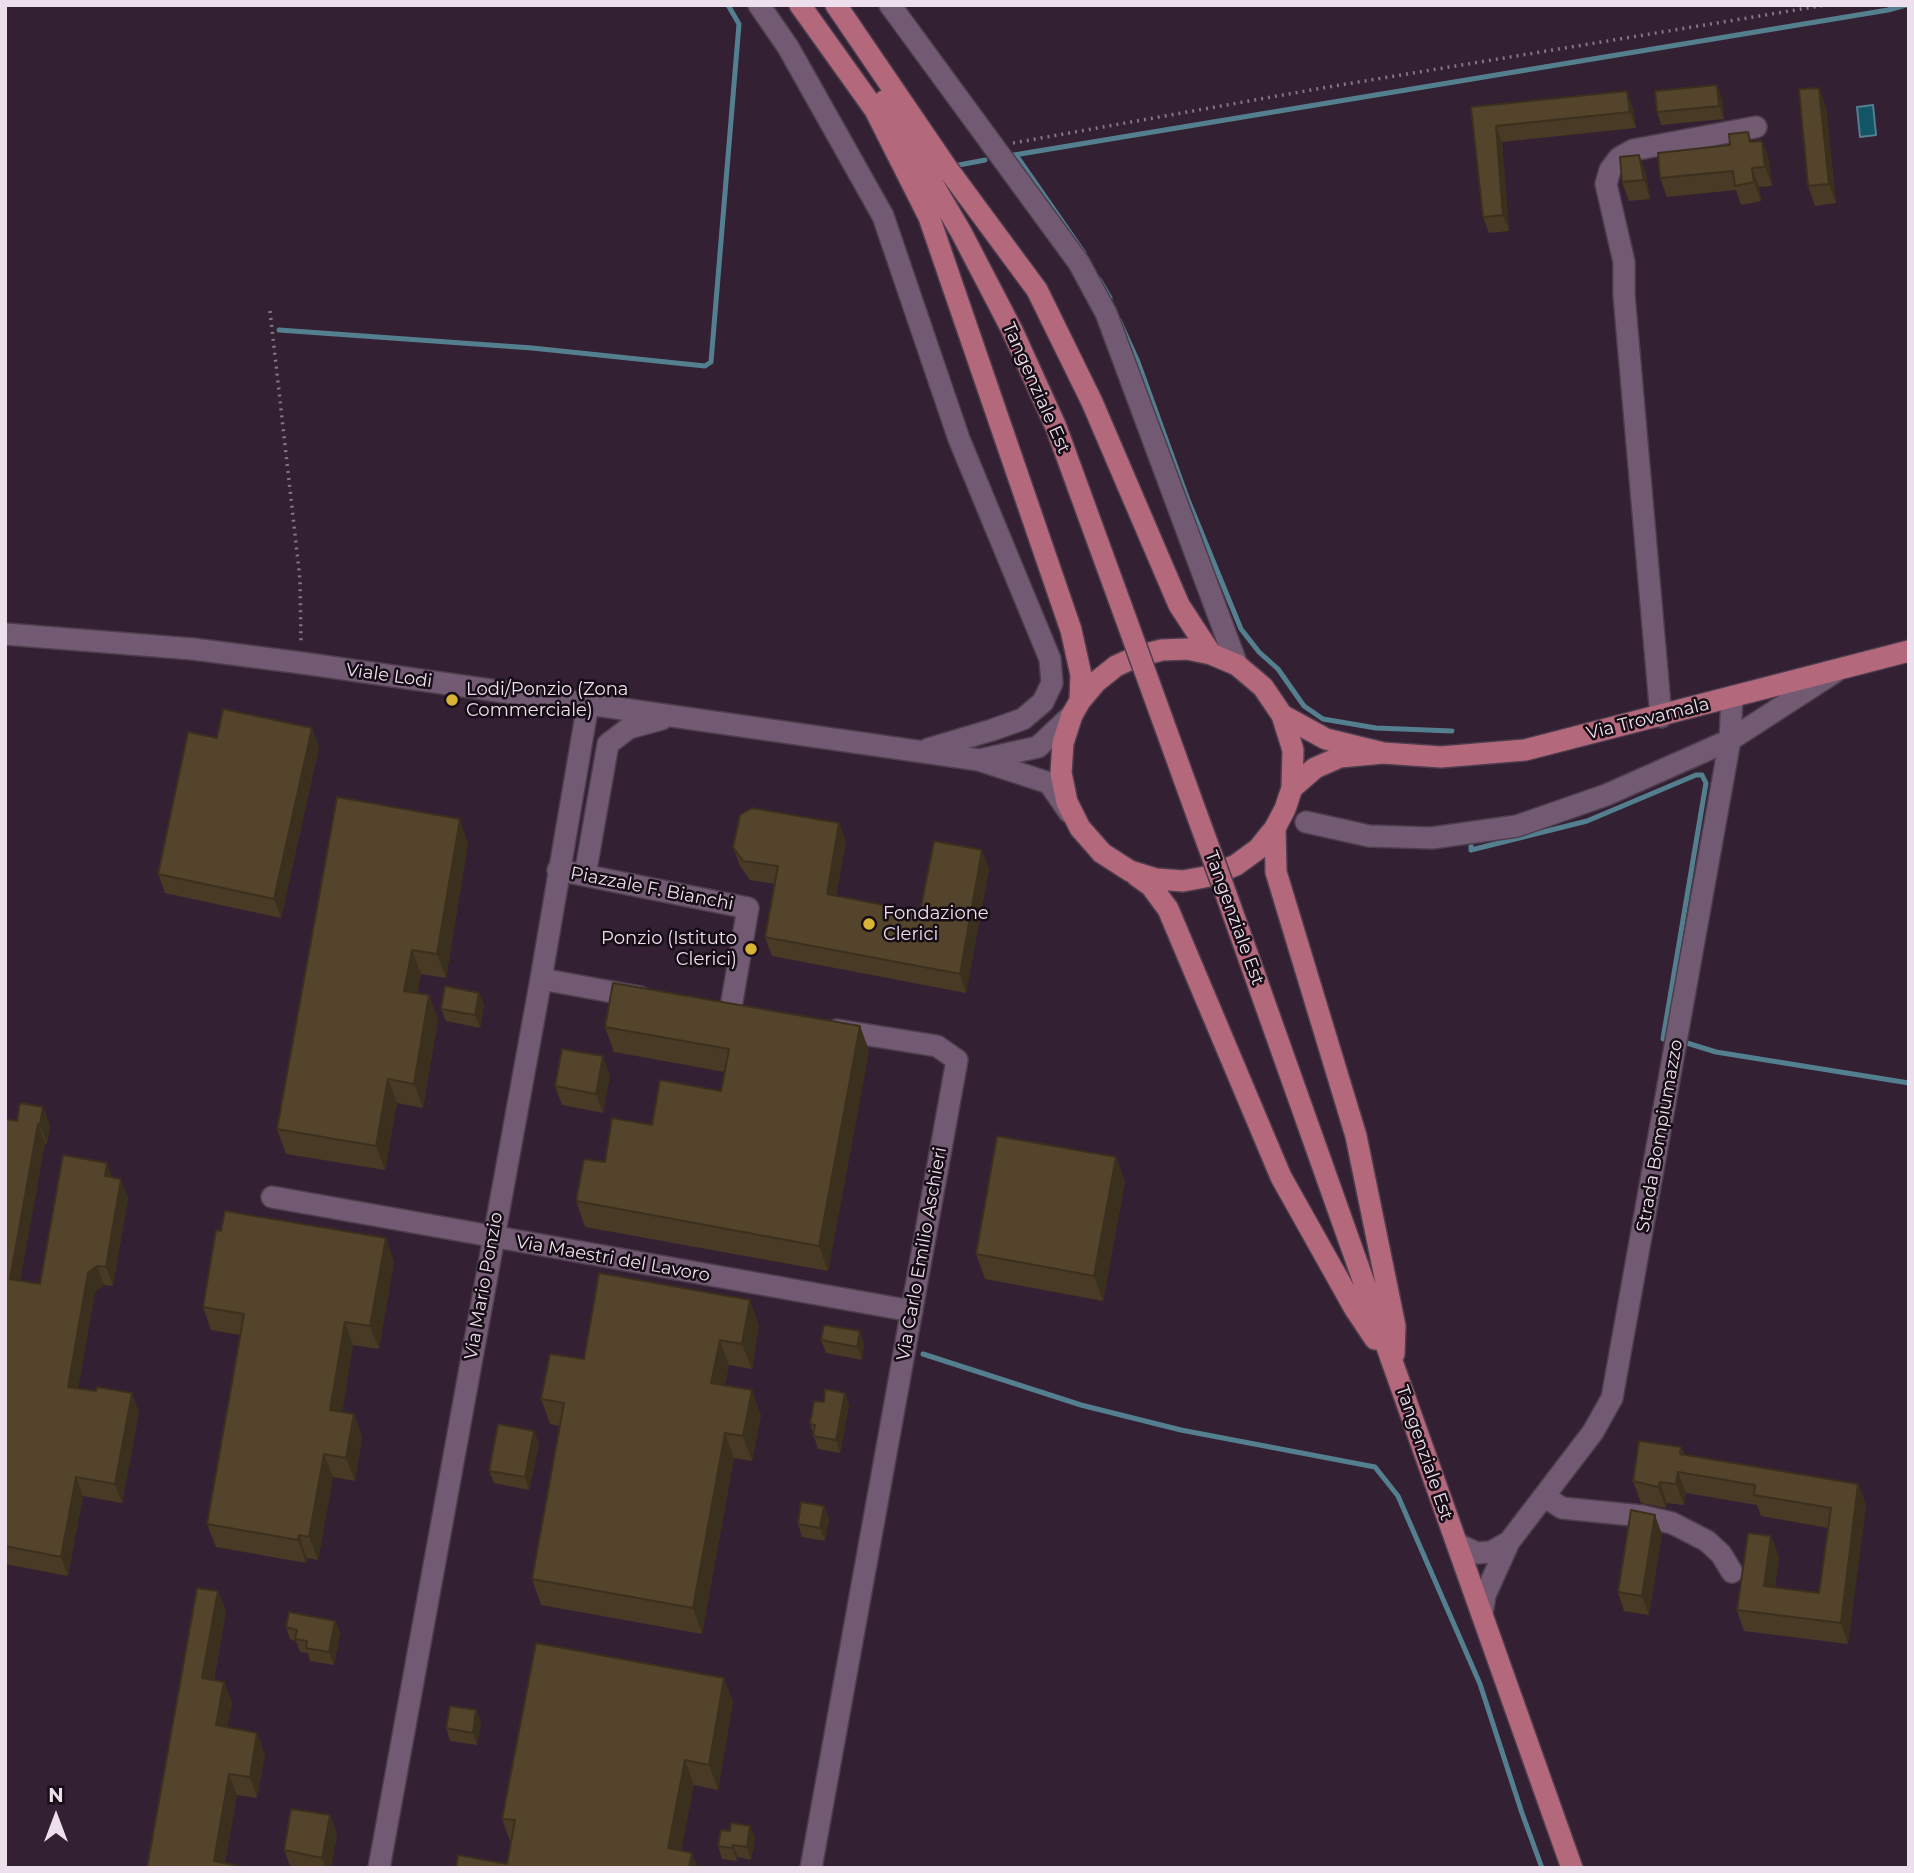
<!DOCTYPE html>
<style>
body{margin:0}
#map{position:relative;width:1914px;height:1873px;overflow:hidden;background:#332033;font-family:Montserrat,sans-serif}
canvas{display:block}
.frame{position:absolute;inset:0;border:7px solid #ede0ec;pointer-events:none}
.north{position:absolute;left:21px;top:1782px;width:70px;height:70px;-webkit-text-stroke:5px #160d16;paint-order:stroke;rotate:0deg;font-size:19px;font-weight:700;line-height:28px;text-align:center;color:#ede0ec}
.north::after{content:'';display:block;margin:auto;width:24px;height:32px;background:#ede0ec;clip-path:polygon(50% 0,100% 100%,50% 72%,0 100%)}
</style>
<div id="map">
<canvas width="1914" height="1873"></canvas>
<div class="frame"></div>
<div class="north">N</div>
</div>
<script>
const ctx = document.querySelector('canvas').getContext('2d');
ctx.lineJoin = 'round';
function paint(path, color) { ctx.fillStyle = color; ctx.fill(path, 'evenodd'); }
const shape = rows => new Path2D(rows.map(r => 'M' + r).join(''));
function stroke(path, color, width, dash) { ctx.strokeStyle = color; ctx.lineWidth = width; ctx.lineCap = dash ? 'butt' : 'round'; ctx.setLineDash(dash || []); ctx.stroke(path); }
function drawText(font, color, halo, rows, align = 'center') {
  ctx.font = font + ' Montserrat,sans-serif'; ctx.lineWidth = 5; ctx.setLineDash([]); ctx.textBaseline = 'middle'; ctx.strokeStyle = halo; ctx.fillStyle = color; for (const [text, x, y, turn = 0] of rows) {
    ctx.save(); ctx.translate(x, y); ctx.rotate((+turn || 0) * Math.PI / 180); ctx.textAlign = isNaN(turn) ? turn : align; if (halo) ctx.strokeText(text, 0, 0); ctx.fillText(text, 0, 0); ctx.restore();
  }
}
const water = shape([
 [1873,105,1876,135,1860,137,1857,107,1873,105]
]);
const stream = shape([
 [1016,155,1084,253],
 [1008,156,1888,10,1906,5],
 [959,165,985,160],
 [1099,279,1110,298],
 [1119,320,1138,362,1188,500,1241,629,1259,652,1278,669,1304,706,1323,719,1376,728,1452,731],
 [279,330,532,348,705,366,711,362,739,24,728,5],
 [1471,846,1471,850,1587,821,1696,775,1702,775,1706,783,1663,1039],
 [1687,1043,1716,1052,1909,1083],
 [923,1354,1081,1405,1181,1430,1375,1467,1398,1496,1480,1684,1522,1813,1542,1868]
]);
const path = shape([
 [1013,143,1322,88,1826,5],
 [270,311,300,579,301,643]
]);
const minor = shape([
 [759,5,788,47,883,216,959,439,1050,659,1052,683,1043,702,1023,719,992,730,928,749],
 [890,5,1079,263,1106,313,1237,665],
 [5,634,193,649,302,663,979,760,1049,783,1069,812],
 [1661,717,1624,295,1624,262,1606,184,1610,170,1619,158,1633,150,1756,127],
 [979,760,1038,747,1072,715],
 [1306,822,1369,836,1432,838,1517,826,1606,795,1730,740,1835,672],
 [558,870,748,908,730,1013],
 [585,875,608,744,629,728,662,719],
 [541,979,640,997],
 [272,1197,912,1311],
 [1545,1497,1562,1508,1642,1516,1672,1523,1707,1541,1721,1554,1732,1572],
 [1457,1544,1477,1553,1491,1552,1509,1542],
 [1482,1614,1485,1595,1509,1542,1593,1432,1612,1398,1730,740,1732,698],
 [379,1868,541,979,588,704],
 [811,1868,957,1060,937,1046,837,1030]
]);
const major = shape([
 [800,5,875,110,929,217,1071,630,1081,675,1080,701],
 [836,5,947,168,1037,290,1092,402,1179,605,1211,654],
 [884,101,961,232,1012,330,1056,427,1122,608],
 [1159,710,1197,815],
 [1282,715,1293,750,1292,788,1285,809,1275,828,1258,849,1236,865,1210,876,1183,881,1156,879,1130,871,1102,853,1080,828,1067,802,1061,773,1063,743,1072,715,1080,701,1096,682,1116,666,1138,656,1162,650,1187,649,1211,654,1237,665,1263,687,1282,715,1326,739,1383,753],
 [1292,788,1315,768,1340,757,1383,753,1441,757,1525,750,1909,651],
 [1275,828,1276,872,1356,1136,1395,1326,1394,1354],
 [1137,876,1151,886,1168,909,1281,1177,1355,1309,1375,1339],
 [1226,894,1572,1868]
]);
const majorBridge = shape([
 [1122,608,1159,710],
 [1197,815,1226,894]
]);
const wall = shape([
 [1819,88,1826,107,1836,203,1815,206,1808,186],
 [1722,98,1724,119,1661,125,1657,112],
 [1471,107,1633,108,1636,128,1502,142,1509,231,1489,233,1483,217],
 [1748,132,1752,142,1762,141,1769,160,1772,186,1759,187,1761,201,1741,205,1736,190,1667,197,1660,178,1730,145],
 [1639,155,1646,174,1650,199,1629,201,1622,182],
 [312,728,319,747,281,918,165,893,158,874,217,738],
 [839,823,846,842,836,896,920,912,989,869,966,993,772,956,765,937,775,884,750,880,740,866,733,847],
 [468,844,446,978,421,974,417,993,429,995,438,1020,423,1108,397,1103,385,1170,286,1154,277,1129],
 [479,993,484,1005,480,1028,446,1021,441,1009],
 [860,1026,869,1051,828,1271,585,1227,576,1201,605,1162,652,1125,721,1091,725,1072,614,1052,605,1027],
 [610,1075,603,1113,562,1105,555,1086],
 [43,1107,50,1126,47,1144,45,1143,20,1281,40,1284,112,1178,128,1198,113,1286,104,1285,95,1292,78,1388,139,1412,122,1503,83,1496,68,1576,5,1564,5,1119,17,1121],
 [1116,1157,1125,1182,1103,1301,985,1279,976,1254],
 [394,1261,379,1349,353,1345,342,1412,354,1414,362,1437,355,1481,333,1477,318,1560,307,1558,306,1563,216,1547,207,1524,240,1335,211,1330,203,1307],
 [759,1325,752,1369,729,1365,725,1385,761,1415,752,1461,734,1458,702,1634,541,1605,532,1579,560,1426,550,1424,541,1399,584,1359],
 [821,1340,864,1344,862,1360,826,1353],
 [845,1393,849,1405,840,1453,818,1449,810,1424,824,1402],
 [539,1444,529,1490,494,1483,489,1471],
 [1681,1447,1684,1455,1858,1484,1866,1505,1848,1644,1744,1631,1737,1610,1771,1536,1779,1557,1775,1587,1819,1593,1828,1528,1761,1516,1757,1505,1686,1493,1684,1505,1667,1503,1666,1508,1641,1503,1633,1481],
 [824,1506,829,1519,825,1541,802,1537,798,1524],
 [1662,1534,1649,1615,1624,1611,1618,1592],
 [218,1591,226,1612,214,1680,224,1682,232,1703,227,1727,265,1754,257,1798,237,1795,225,1863,147,1868],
 [335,1621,340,1633,334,1665,310,1661,308,1653,300,1652,296,1641,290,1639,286,1627],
 [724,1678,733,1702,718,1790,694,1785,507,1864,511,1844,502,1819],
 [476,1710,481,1723,477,1745,450,1741,446,1728],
 [330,1815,337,1834,331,1868,291,1868,284,1850],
 [755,1838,751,1860,738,1857,737,1861,722,1859,718,1846]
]);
const shadedWall = shape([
 [1717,85,1722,98,1724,119,1719,106],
 [1819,88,1826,107,1836,203,1829,184],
 [1627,91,1633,108,1636,128,1630,112],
 [1496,126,1502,142,1509,231,1503,215],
 [1762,141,1769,160,1772,186,1765,167],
 [1639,155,1646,174,1650,199,1644,180],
 [1752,168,1759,187,1761,201,1754,182],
 [312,728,319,747,281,918,274,899],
 [460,819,468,844,446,978,437,954],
 [839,823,846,842,833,913,827,894],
 [982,850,989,869,966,993,960,974],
 [412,950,421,974,413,1016,404,991],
 [479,993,484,1005,480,1028,475,1015],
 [429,995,438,1020,423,1108,414,1084],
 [860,1026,869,1051,828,1271,819,1246],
 [603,1056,610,1075,603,1113,596,1094],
 [388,1079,397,1103,385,1170,376,1146],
 [43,1107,50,1126,47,1144,40,1125],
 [38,1124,45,1143,17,1298,10,1279],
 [1116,1157,1125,1182,1103,1301,1094,1276],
 [107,1163,114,1182,105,1176],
 [121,1179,128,1198,113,1286,106,1267],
 [386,1238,394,1261,379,1349,370,1326],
 [97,1266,104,1285,95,1292,75,1406,68,1387,88,1273],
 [750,1300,759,1325,752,1369,742,1344],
 [345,1322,353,1345,339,1433,330,1410],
 [860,1331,864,1344,862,1360,857,1347],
 [720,1340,729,1365,721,1408,711,1383],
 [752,1390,761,1415,752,1461,743,1436],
 [132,1393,139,1412,122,1503,115,1484],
 [845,1393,849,1405,840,1453,836,1440],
 [354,1414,362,1437,355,1481,346,1458],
 [534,1431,539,1444,529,1490,525,1477],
 [725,1433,734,1458,702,1634,693,1608],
 [324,1454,333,1477,318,1560,309,1537],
 [1678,1472,1686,1493,1684,1505,1676,1484],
 [76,1477,83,1496,68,1576,61,1557],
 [1660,1482,1667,1503,1666,1508,1658,1487],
 [1858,1484,1866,1505,1848,1644,1841,1623],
 [824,1506,829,1519,825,1541,820,1528],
 [1655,1515,1662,1534,1649,1615,1642,1596],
 [299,1535,307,1558,306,1563,298,1540],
 [1771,1536,1779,1557,1772,1607,1764,1586],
 [218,1591,226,1612,210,1699,202,1678],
 [335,1621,340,1633,334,1665,329,1652],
 [724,1678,733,1702,718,1790,709,1765],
 [224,1682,232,1703,224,1746,216,1725],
 [476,1710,481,1723,477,1745,473,1733],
 [257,1733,265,1754,257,1798,250,1777],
 [685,1760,694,1785,678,1868,668,1848],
 [229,1774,237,1795,224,1868,214,1861],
 [330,1815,337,1834,331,1868,326,1868,322,1858],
 [750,1826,755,1838,751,1860,747,1847],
 [733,1845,738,1857,737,1861,732,1848],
 [692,1853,698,1868,689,1868]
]);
const building = shape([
 [1717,85,1719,106,1657,112,1655,91,1717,85],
 [1819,88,1829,184,1808,186,1799,89,1819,88],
 [1627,91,1630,112,1496,126,1503,215,1483,217,1471,107,1627,91],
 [1748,132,1750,142,1762,141,1765,167,1752,168,1754,182,1735,186,1733,171,1660,178,1658,153,1730,145,1729,134,1748,132],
 [1639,155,1644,180,1622,182,1620,157,1639,155],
 [223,709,312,728,274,899,158,874,188,732,217,738,223,709],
 [337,797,460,819,437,954,412,950,404,991,429,995,414,1084,388,1079,376,1146,277,1129,337,797],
 [752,808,839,823,827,894,920,912,934,841,982,850,960,974,765,937,778,866,743,861,733,847,740,815,752,808],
 [613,983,860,1026,819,1246,576,1201,584,1159,605,1162,612,1118,652,1125,660,1080,721,1091,729,1049,605,1027,613,983],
 [445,986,479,993,475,1015,441,1009,445,986],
 [562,1049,603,1056,596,1094,555,1086,562,1049],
 [20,1103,43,1107,40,1125,38,1124,10,1279,40,1284,63,1155,107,1163,105,1176,121,1179,106,1267,97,1266,88,1273,68,1387,96,1391,97,1387,132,1393,115,1484,76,1477,61,1557,5,1546,5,1119,17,1121,20,1103],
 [997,1136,1116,1157,1094,1276,976,1254,997,1136],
 [225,1211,386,1238,370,1326,345,1322,330,1410,354,1414,346,1458,324,1454,309,1537,299,1535,298,1540,207,1524,244,1314,203,1307,216,1230,221,1231,225,1211],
 [599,1273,750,1300,742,1344,720,1340,711,1383,752,1390,743,1436,725,1433,693,1608,532,1579,564,1403,541,1399,550,1354,584,1359,599,1273],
 [824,1325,860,1331,857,1347,821,1340,824,1325],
 [825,1389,845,1393,836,1440,813,1436,815,1425,810,1424,814,1401,824,1402,825,1389],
 [498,1424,534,1431,525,1477,489,1471,498,1424],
 [1639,1441,1681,1447,1680,1454,1858,1484,1841,1623,1737,1610,1748,1533,1771,1536,1764,1586,1819,1593,1831,1508,1754,1495,1755,1485,1678,1472,1676,1484,1660,1482,1658,1487,1633,1481,1639,1441],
 [801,1502,824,1506,820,1528,798,1524,801,1502],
 [1631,1510,1655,1515,1642,1596,1618,1592,1631,1510],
 [197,1588,218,1591,202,1678,224,1682,216,1725,257,1733,250,1777,229,1774,214,1861,248,1868,147,1868,197,1588],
 [289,1612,335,1621,329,1652,306,1648,307,1641,295,1639,297,1630,286,1627,289,1612],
 [536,1643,724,1678,709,1765,685,1760,668,1848,692,1853,689,1868,456,1868,458,1855,507,1864,515,1820,502,1819,536,1643],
 [450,1706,476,1710,473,1733,446,1728,450,1706],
 [291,1809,330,1815,322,1858,284,1850,291,1809],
 [731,1823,750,1826,747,1847,733,1845,732,1848,718,1846,721,1830,730,1831,731,1823]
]);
const markers = [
 [452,700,7,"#d8b434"],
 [869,924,7,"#d8b434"],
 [751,949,7,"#d8b434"]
];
const streetNames = [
 ["Tangenziale Est",1036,388,66],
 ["Viale Lodi",389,676,8],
 ["Via Trovamala",1648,719,-14],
 ["Piazzale F. Bianchi",652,889,11],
 ["Tangenziale Est",1234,918,70],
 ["Strada Bompiumazzo",1660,1136,-80],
 ["Via Carlo Emilio Aschieri",922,1254,-80],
 ["Via Maestri del Lavoro",613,1259,10],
 ["Via Mario Ponzio",484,1286,-80],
 ["Tangenziale Est",1424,1453,71]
];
const poiNames = [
 ["Lodi/Ponzio (Zona",466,690],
 ["Commerciale)",466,711],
 ["Fondazione",883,914],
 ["Clerici",883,935],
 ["Ponzio (Istituto",737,939,"right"],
 ["Clerici)",737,960,"right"]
];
paint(water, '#125567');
stroke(water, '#547f8f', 2);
stroke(stream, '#547f8f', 5);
stroke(minor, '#4d3d4d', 24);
stroke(major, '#4d3d4d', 24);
stroke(path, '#857584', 3.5, [2, 5]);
stroke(minor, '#725b72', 21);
stroke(major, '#b4687b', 21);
stroke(majorBridge, '#4d3d4d', 24, []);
stroke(majorBridge, '#b4687b', 21);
paint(wall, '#483a25');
paint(shadedWall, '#3b301e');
paint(building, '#54442b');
stroke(building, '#3b301e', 2);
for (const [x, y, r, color] of markers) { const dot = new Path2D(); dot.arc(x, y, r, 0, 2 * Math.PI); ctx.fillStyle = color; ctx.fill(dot); stroke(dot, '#160d16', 2.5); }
drawText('18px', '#ede0ec', '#160d16', streetNames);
drawText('18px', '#ede0ec', '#160d16', poiNames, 'left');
</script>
